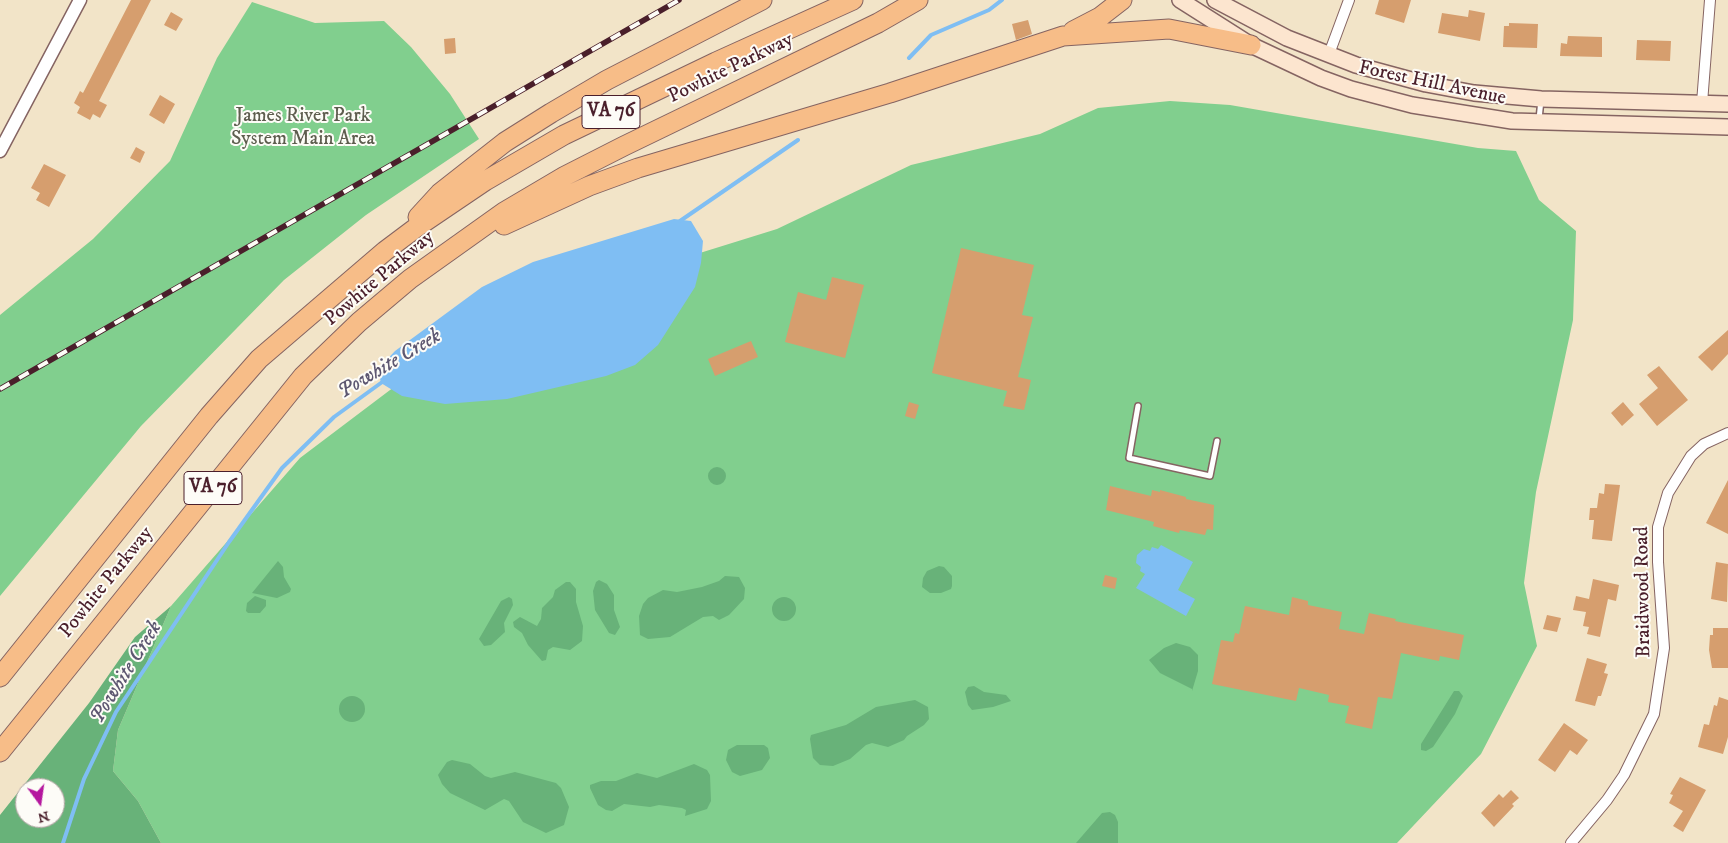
<!DOCTYPE html>
<style>
body{margin:0}
#map{position:relative;width:1728px;height:843px;overflow:hidden;background:#f2e4c8;font-family:"IM FELL DW Pica",serif}
canvas{display:block}
.north{position:absolute;left:15px;top:778px;width:50px;height:50px;box-sizing:border-box;background:#fdfcf7;border:1px solid #b5a4a5;border-radius:50%;rotate:166deg;font-size:14px;font-weight:700;line-height:20px;text-align:center;color:#4a1f2b}
.north::after{content:'';display:block;margin:auto;width:18px;height:22px;background:#b5179e;clip-path:polygon(50% 0,100% 100%,50% 72%,0 100%)}
</style>
<div id="map">
<canvas width="1728" height="843"></canvas>
<div class="north">N</div>
</div>
<script>
const ctx = document.querySelector('canvas').getContext('2d');
ctx.lineJoin = 'round';
function paint(path, color) { ctx.fillStyle = color; ctx.fill(path, 'evenodd'); }
const shape = rows => new Path2D(rows.map(r => 'M' + r).join(''));
function stroke(path, color, width, dash) { ctx.strokeStyle = color; ctx.lineWidth = width; ctx.lineCap = dash ? 'butt' : 'round'; ctx.setLineDash(dash || []); ctx.stroke(path); }
function drawText(font, color, halo, rows, align = 'center') {
  ctx.font = font + ' "IM FELL DW Pica",serif'; ctx.lineWidth = 4; ctx.setLineDash([]); ctx.textBaseline = 'middle'; ctx.strokeStyle = halo; ctx.fillStyle = color; for (const [text, x, y, turn = 0] of rows) {
    ctx.save(); ctx.translate(x, y); ctx.rotate((+turn || 0) * Math.PI / 180); ctx.textAlign = isNaN(turn) ? turn : align; if (halo) ctx.strokeText(text, 0, 0); ctx.fillText(text, 0, 0); ctx.restore();
  }
}
const green = shape([
 [252,2,315,23,384,21,411,47,450,94,479,139,366,215,284,280,141,426,0,596,0,315,93,239,170,161,217,58],
 [1170,101,1230,105,1478,148,1516,151,1539,200,1576,231,1573,320,1536,492,1524,583,1537,646,1481,754,1397,843,161,843,138,801,113,771,118,730,171,606,300,458,394,387,613,280,777,229,911,165,1040,134,1098,108]
]);
const forest = shape([
 '708 476a9 9 0 1 1 18 0a9 9 0 1 1-18 0Z',
 [278,561,283,567,284,577,291,589,290,592,277,598,252,593],
 [939,566,944,567,952,576,952,586,951,589,941,593,930,593,922,587,923,578,927,571],
 [725,576,739,577,745,588,744,599,729,615,719,620,713,616,703,617,670,637,648,639,640,635,639,616,643,604,648,598,663,590,677,592,702,587,719,581],
 [599,580,607,584,614,595,614,610,620,627,615,635,609,633,595,610,593,591,596,582],
 [566,582,570,582,576,589,576,602,583,626,582,641,570,650,553,647,548,650,546,660,542,661,528,645,522,633,514,627,513,622,520,617,537,626,541,619,542,608,553,597,555,590],
 [255,596,266,600,266,606,260,613,248,613,246,611,247,603],
 [509,597,512,599,513,605,504,623,505,632,491,645,484,646,479,639,501,601],
 '772 609a12 12 0 1 1 24 0a12 12 0 1 1-24 0Z',
 [171,606,118,730,113,771,138,801,161,843,0,843,0,815,89,703,135,637],
 [25,788,55,788,55,818,25,818],
 [1176,643,1190,647,1198,655,1198,671,1192,691,1192,689,1160,673,1149,660,1164,648],
 [974,686,984,692,1006,695,1011,701,993,707,972,710,968,705,965,692,968,687],
 [1454,691,1459,691,1463,696,1455,714,1433,747,1426,751,1421,750,1421,744],
 '339 709a13 13 0 1 1 26 0a13 13 0 1 1-26 0Z',
 [915,700,928,707,929,719,924,725,907,736,904,740,888,747,872,743,866,745,850,759,833,766,820,765,813,758,810,739,811,735,846,725,876,707],
 [737,745,764,745,768,748,770,758,762,770,740,776,732,772,726,760,728,750],
 [452,760,470,764,485,776,491,778,515,772,556,783,561,788,569,807,564,825,546,833,523,822,509,801,504,799,485,810,450,793,442,784,438,775,447,762],
 [694,764,707,770,710,775,711,801,707,809,685,816,686,810,682,808,659,805,650,807,624,804,612,811,606,810,598,805,590,788,590,785,601,781,616,781,637,773,657,778],
 [1110,812,1115,815,1118,822,1118,843,1076,843,1102,813]
]);
const water = shape([
 [674,219,691,221,703,241,701,263,695,287,658,345,635,365,606,376,507,399,445,404,402,396,381,383,378,369,395,351,482,287,533,262],
 [1161,545,1193,562,1178,590,1195,599,1186,616,1136,588,1145,574,1140,571,1141,567,1136,563,1137,555,1144,549,1150,551,1152,547,1158,549]
]);
const stream = shape([
 [909,58,931,35,989,10,1002,0],
 [680,221,798,140],
 [63,843,84,779,116,712,229,542,282,468,334,417,385,380]
]);
const building = shape([
 [131,0,151,0,99,101,107,105,100,118,93,114,90,120,77,113,80,107,74,103,80,91,83,93],
 [1379,0,1411,0,1404,23,1375,14],
 [1469,10,1485,13,1480,41,1438,33,1442,13,1468,17],
 [171,12,183,19,176,31,164,25],
 [1028,20,1032,34,1016,40,1012,24],
 [1509,23,1538,24,1537,48,1503,47,1504,26,1509,26],
 [1568,36,1602,37,1602,57,1560,56,1561,43,1567,44],
 [455,38,456,53,445,54,444,39],
 [1637,40,1671,41,1670,61,1636,60],
 [160,95,175,104,164,124,149,115],
 [136,147,145,152,140,163,130,158],
 [44,164,66,175,49,207,36,200,40,193,31,188],
 [961,248,1034,265,1022,315,1033,317,1018,377,1031,380,1024,410,1003,406,1007,391,932,373],
 [832,277,864,285,845,358,785,342,798,292,826,300],
 [1728,330,1728,354,1712,371,1698,357],
 [751,341,758,357,715,376,708,359],
 [1659,366,1688,400,1657,426,1639,404,1658,388,1647,375],
 [909,402,919,405,915,419,905,416],
 [1623,402,1634,415,1622,426,1611,413],
 [1728,480,1728,534,1706,523],
 [1605,484,1620,485,1612,541,1592,539,1594,520,1589,520,1590,508,1597,508,1599,493,1604,494],
 [1110,486,1151,496,1152,490,1160,492,1160,490,1186,497,1186,499,1214,505,1213,530,1207,529,1205,535,1180,530,1179,533,1153,526,1154,522,1106,510],
 [1716,562,1728,564,1727,602,1711,599],
 [1105,575,1117,578,1115,589,1102,586],
 [1593,579,1619,585,1616,601,1608,599,1600,637,1587,634,1589,627,1583,626,1586,612,1573,610,1576,596,1589,599],
 [1292,597,1308,601,1308,605,1342,612,1339,629,1364,634,1369,613,1396,619,1395,621,1464,635,1459,660,1440,656,1439,661,1401,653,1392,699,1378,697,1372,729,1345,723,1349,706,1328,702,1329,695,1299,688,1296,701,1212,684,1221,640,1233,642,1235,633,1239,634,1245,606,1289,615],
 [1547,615,1561,618,1557,632,1543,629],
 [1713,628,1728,628,1728,668,1712,668,1709,650,1710,635,1713,635],
 [1587,658,1607,664,1604,673,1608,674,1601,696,1598,696,1595,706,1575,701],
 [1719,697,1728,700,1728,737,1723,754,1698,747,1704,724,1709,725,1714,705,1717,706],
 [1564,723,1588,740,1577,755,1570,750,1555,772,1538,760],
 [1680,777,1706,790,1683,832,1673,826,1683,811,1669,803,1673,795,1670,794],
 [1511,790,1519,798,1512,804,1514,806,1494,827,1481,813,1499,794,1503,798]
]);
const service = shape([
 [1539,119,1541,100],
 [1138,406,1129,458,1210,476,1217,441]
]);
const minor = shape([
 [1329,54,1349,0],
 [1702,103,1710,0],
 [1571,843,1607,800,1624,775,1654,714,1664,648,1658,562,1658,527,1668,493,1691,456,1704,444,1728,433]
]);
const tertiary = shape([
 [0,151,80,0]
]);
const secondary = shape([
 [1180,0,1251,45,1321,78,1351,89,1412,105,1512,121,1728,127],
 [1215,0,1287,38,1356,65,1426,84,1474,93,1541,99,1728,104]
]);
const motorway = shape([
 [1073,31,1100,17,1122,0],
 [418,217,440,193,505,142,551,113,607,80,762,0],
 [504,225,589,186,638,168,890,93,1063,36,1169,29,1251,45],
 [0,677,209,416,259,359,385,251,417,227,485,181,564,135,716,62,853,0],
 [0,752,303,376,359,322,410,279,504,212,565,176,624,146,878,23,918,0]
]);
const rail = shape([
 [0,389,679,0]
]);
const shields = [
 [611,112,58],
 [213,488,58]
];
const shieldNames = [
 ["VA 76",611,112],
 ["VA 76",213,488]
];
const streetNames = [
 ["Powhite Parkway",731,69,-26],
 ["Forest Hill Avenue",1432,84,12],
 ["Powhite Parkway",380,279,-40],
 ["Powhite Parkway",107,583,-51],
 ["Braidwood Road",1644,592,-91]
];
const parkNames = [
 ["James River Park",303,117],
 ["System Main Area",303,140]
];
const waterNames = [
 ["Powhite Creek",390,365,-31],
 ["Powhite Creek",127,673,-58]
];
paint(green, '#81cf8e');
paint(forest, '#68b279');
paint(water, '#7fbef3');
stroke(stream, '#7fbef3', 4);
paint(building, '#d69e6e');
stroke(service, '#856462', 8);
stroke(minor, '#856462', 12);
stroke(tertiary, '#856462', 15);
stroke(secondary, '#856462', 18);
stroke(motorway, '#856462', 21);
stroke(service, '#fff', 5);
stroke(minor, '#fff', 10);
stroke(tertiary, '#fff', 12);
stroke(secondary, '#fce5cf', 15);
stroke(motorway, '#f7bd88', 19);
stroke(rail, '#4a1f2b', 5.5);
stroke(rail, '#fdfcf7', 4, [11]);
for (const [x, y, w] of shields) { const box = new Path2D(); box.roundRect(x - w / 2, y - 16.5, w, 33, 4); ctx.fillStyle = '#fdfcf7'; ctx.fill(box); stroke(box, '#4a1f2b', 1); }
drawText('bold 19px', '#4a1f2b', null, shieldNames);
drawText('20px', '#4a1f2b', '#fdfcf7', streetNames);
drawText('20px', '#5d5d4e', '#fdfcf7', parkNames);
drawText('italic 21px', '#5d5771', '#fdfcf7', waterNames);
</script>
